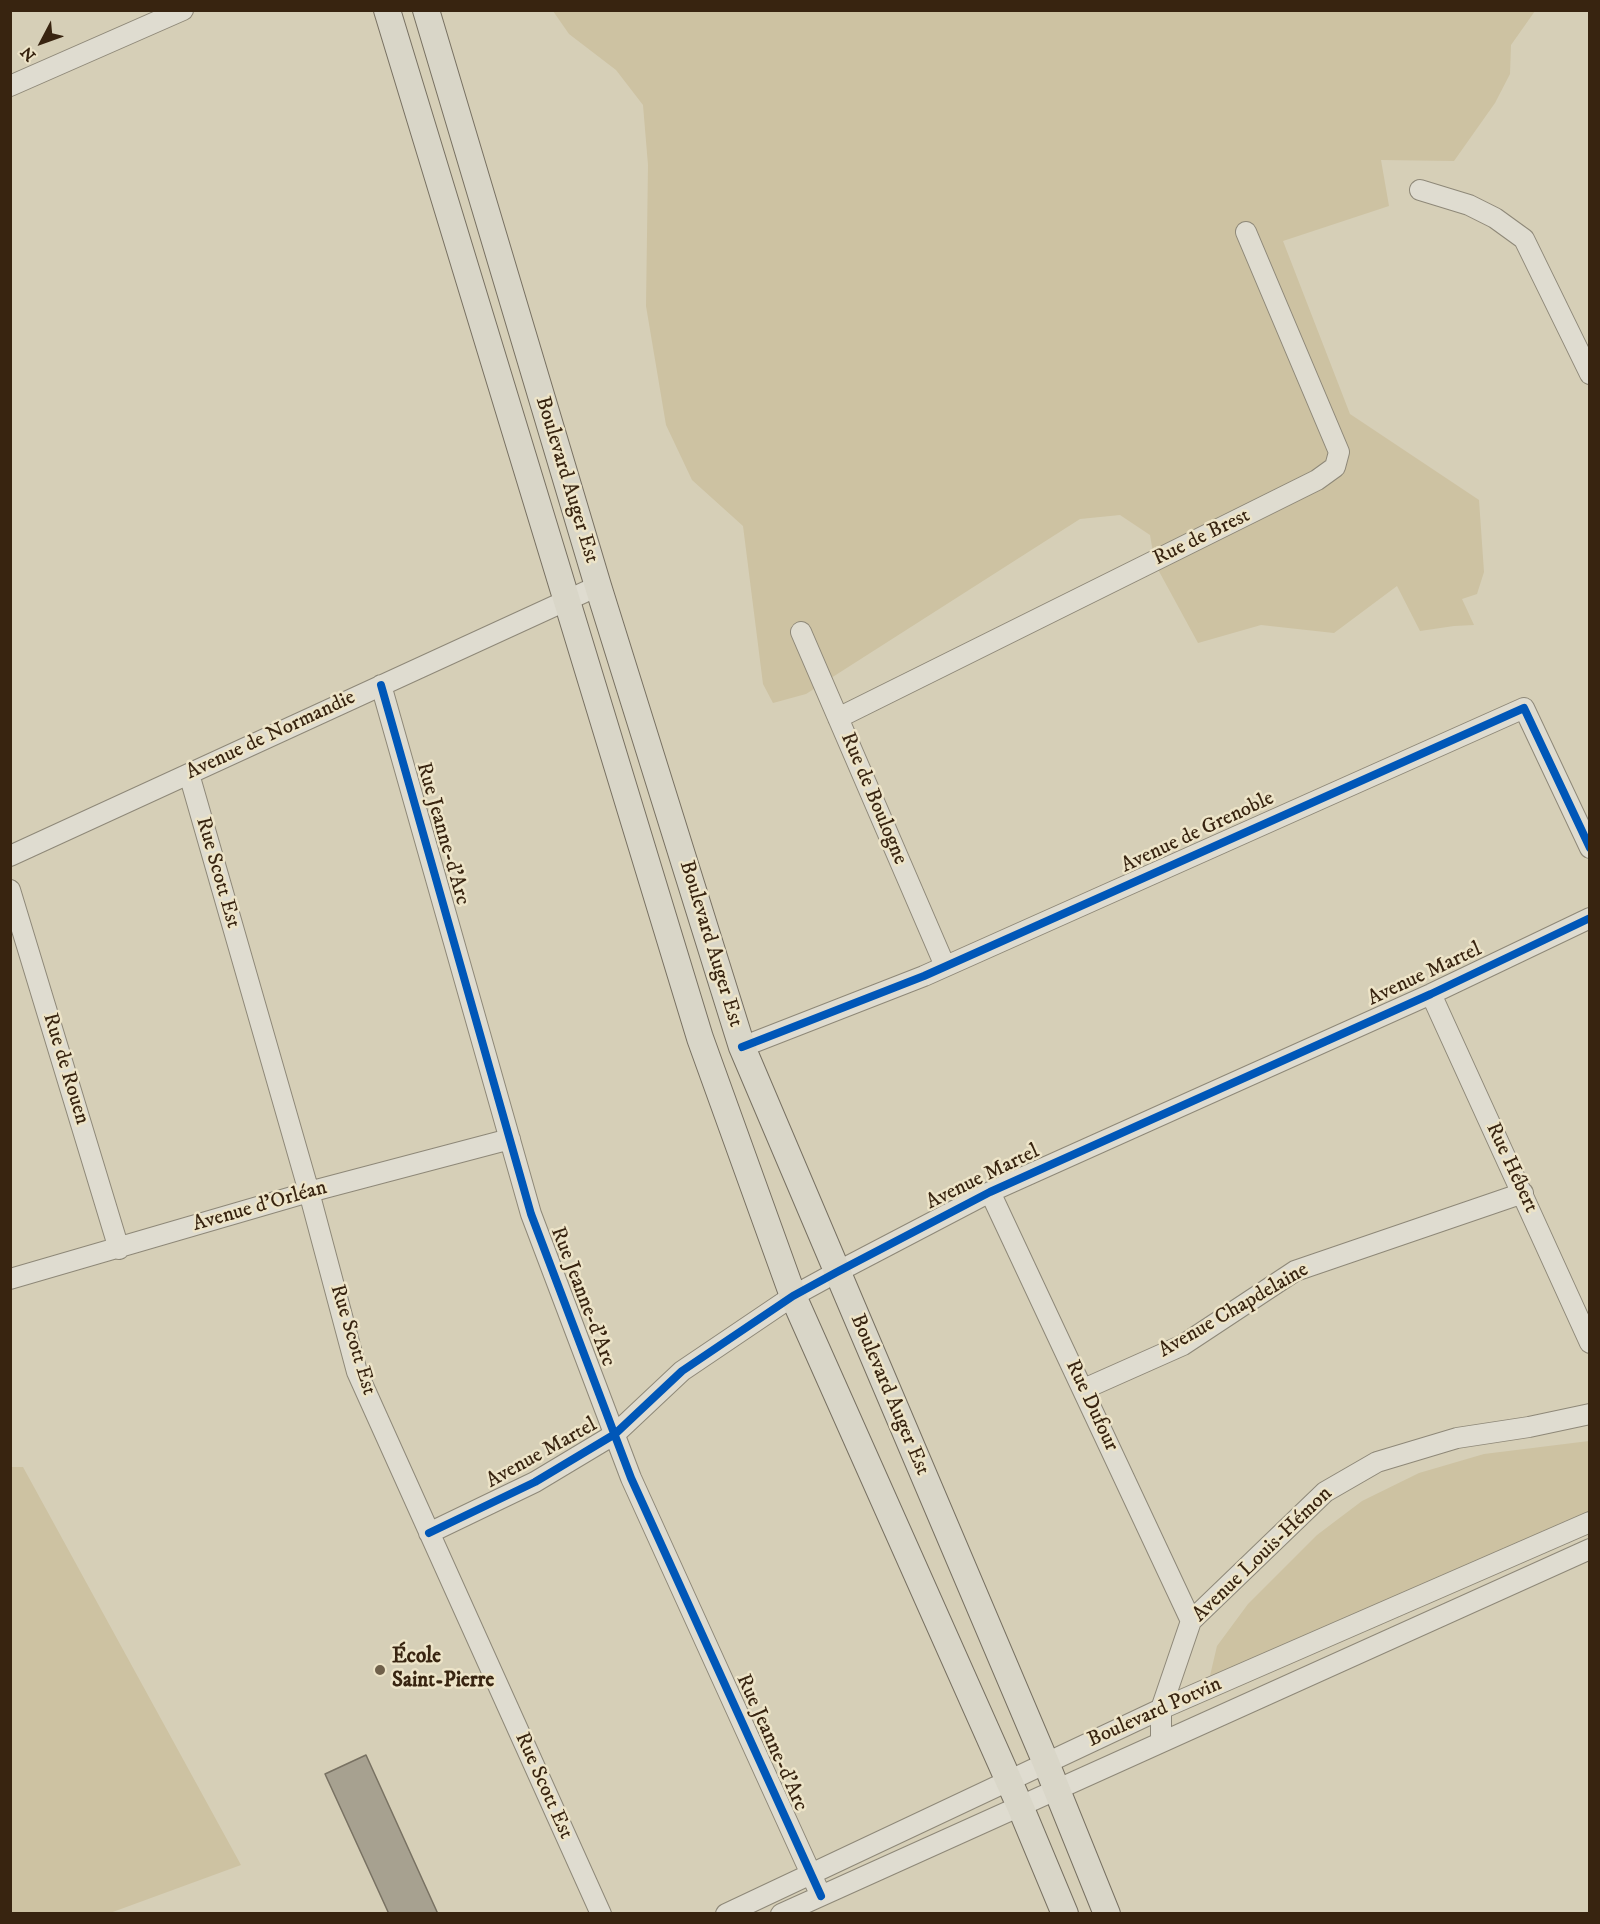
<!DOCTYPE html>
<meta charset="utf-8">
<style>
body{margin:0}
#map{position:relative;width:1600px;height:1924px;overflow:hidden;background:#d6cfb7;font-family:"IM FELL DW Pica",serif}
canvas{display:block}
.frame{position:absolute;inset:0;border:12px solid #382410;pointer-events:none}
.north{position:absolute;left:12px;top:12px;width:60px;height:60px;-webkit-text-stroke:4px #ede4c8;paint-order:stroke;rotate:229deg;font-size:16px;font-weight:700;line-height:24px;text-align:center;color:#382410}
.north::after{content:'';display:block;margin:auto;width:21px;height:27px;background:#382410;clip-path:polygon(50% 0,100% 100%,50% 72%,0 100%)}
</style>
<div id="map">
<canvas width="1600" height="1924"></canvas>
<div class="frame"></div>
<div class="north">N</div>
</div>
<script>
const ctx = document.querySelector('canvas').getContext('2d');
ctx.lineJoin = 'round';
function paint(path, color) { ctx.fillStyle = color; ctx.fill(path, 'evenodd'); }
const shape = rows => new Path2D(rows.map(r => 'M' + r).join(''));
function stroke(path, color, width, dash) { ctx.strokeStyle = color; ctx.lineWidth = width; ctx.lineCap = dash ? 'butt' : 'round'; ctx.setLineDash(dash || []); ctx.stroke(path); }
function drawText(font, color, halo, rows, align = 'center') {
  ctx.font = font + ' "IM FELL DW Pica",serif'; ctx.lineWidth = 5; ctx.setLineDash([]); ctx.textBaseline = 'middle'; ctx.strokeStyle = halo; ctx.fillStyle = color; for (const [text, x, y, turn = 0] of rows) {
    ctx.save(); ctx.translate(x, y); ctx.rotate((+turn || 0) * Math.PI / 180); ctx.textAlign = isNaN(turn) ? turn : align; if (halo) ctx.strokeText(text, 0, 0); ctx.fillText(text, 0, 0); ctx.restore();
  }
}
const green = shape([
 [553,11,1535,11,1511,45,1510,74,1495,103,1454,161,1381,160,1389,206,1283,241,1350,414,1479,500,1484,572,1477,594,1462,599,1474,625,1454,626,1420,631,1397,586,1334,633,1261,625,1198,643,1155,564,1150,535,1120,515,1080,519,806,694,773,703,763,684,743,526,692,480,666,425,646,306,648,165,643,105,616,70,569,34],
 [1589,1441,1589,1512,1209,1680,1217,1646,1248,1604,1317,1535,1362,1501,1419,1473,1484,1454],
 [11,1467,23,1467,241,1865,110,1913,11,1913]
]);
const building = shape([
 [366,1755,438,1914,389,1914,325,1774,366,1755]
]);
const minor = shape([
 [10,86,183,10],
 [1420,190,1469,205,1495,218,1524,239,1590,374],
 [801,632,945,966],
 [381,685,531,1214,631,1478,821,1896],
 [838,718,1317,480,1335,467,1339,452,1246,232],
 [189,774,309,1192,357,1372,601,1914],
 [10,856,598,586],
 [10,890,119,1249],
 [1431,994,1590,1343],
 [742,1047,924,976,1524,708,1590,848],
 [990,1192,1191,1621],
 [10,1279,309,1192,510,1139],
 [1084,1389,1183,1345,1295,1271,1523,1193],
 [429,1533,535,1482,615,1434,682,1371,793,1296,837,1272,990,1192,1431,994,1590,918],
 [1161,1741,1161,1709,1191,1621,1325,1492,1377,1462,1457,1438,1529,1427,1590,1414],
 [726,1914,1161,1709,1590,1522],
 [781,1914,1590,1549]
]);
const major = shape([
 [387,10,700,1038,793,1296,1020,1806,1065,1914],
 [426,10,598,586,742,1047,1046,1763,1107,1914]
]);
const cycleway = shape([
 [381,685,531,1214,631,1478,821,1896],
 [742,1047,924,976,1524,708,1590,848],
 [429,1533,535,1482,615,1434,682,1371,793,1296,837,1272,990,1192,1431,994,1590,918]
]);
const markers = [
 [380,1670,6,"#6f604a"]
];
const streetNames = [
 ["Boulevard Auger Est",566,480,73],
 ["Rue de Brest",1202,538,-26],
 ["Avenue de Normandie",271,736,-25],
 ["Rue de Boulogne",873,799,67],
 ["Avenue de Grenoble",1198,833,-25],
 ["Rue Jeanne-d'Arc",442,834,74],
 ["Rue Scott Est",217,873,74],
 ["Boulevard Auger Est",710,944,73],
 ["Avenue Martel",1425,975,-25],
 ["Rue de Rouen",65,1069,73],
 ["Rue Hébert",1511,1168,65],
 ["Avenue Martel",983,1178,-26],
 ["Avenue d'Orléan",260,1207,-16],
 ["Rue Jeanne-d'Arc",582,1297,69],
 ["Avenue Chapdelaine",1234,1311,-30],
 ["Rue Scott Est",352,1340,73],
 ["Boulevard Auger Est",889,1395,67],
 ["Rue Dufour",1091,1406,65],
 ["Avenue Martel",542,1454,-29],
 ["Avenue Louis-Hémon",1263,1555,-44],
 ["Boulevard Potvin",1155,1713,-24],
 ["Rue Jeanne-d'Arc",771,1743,66],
 ["Rue Scott Est",543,1786,66]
];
const poiNames = [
 ["École",392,1658],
 ["Saint-Pierre",392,1682]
];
paint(green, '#cdc2a2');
paint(building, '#a7a190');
stroke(building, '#787162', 1.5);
stroke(minor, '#8e8878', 22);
stroke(major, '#787162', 28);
stroke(minor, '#dfdcd0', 20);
stroke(major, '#d9d6c8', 26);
stroke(cycleway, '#0057b8', 8);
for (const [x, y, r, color] of markers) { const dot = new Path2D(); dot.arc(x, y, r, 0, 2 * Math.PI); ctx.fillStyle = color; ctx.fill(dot); stroke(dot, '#ede4c8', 2); }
drawText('21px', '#382410', '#ede4c8', streetNames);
drawText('bold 21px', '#382410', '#ede4c8', poiNames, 'left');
</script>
